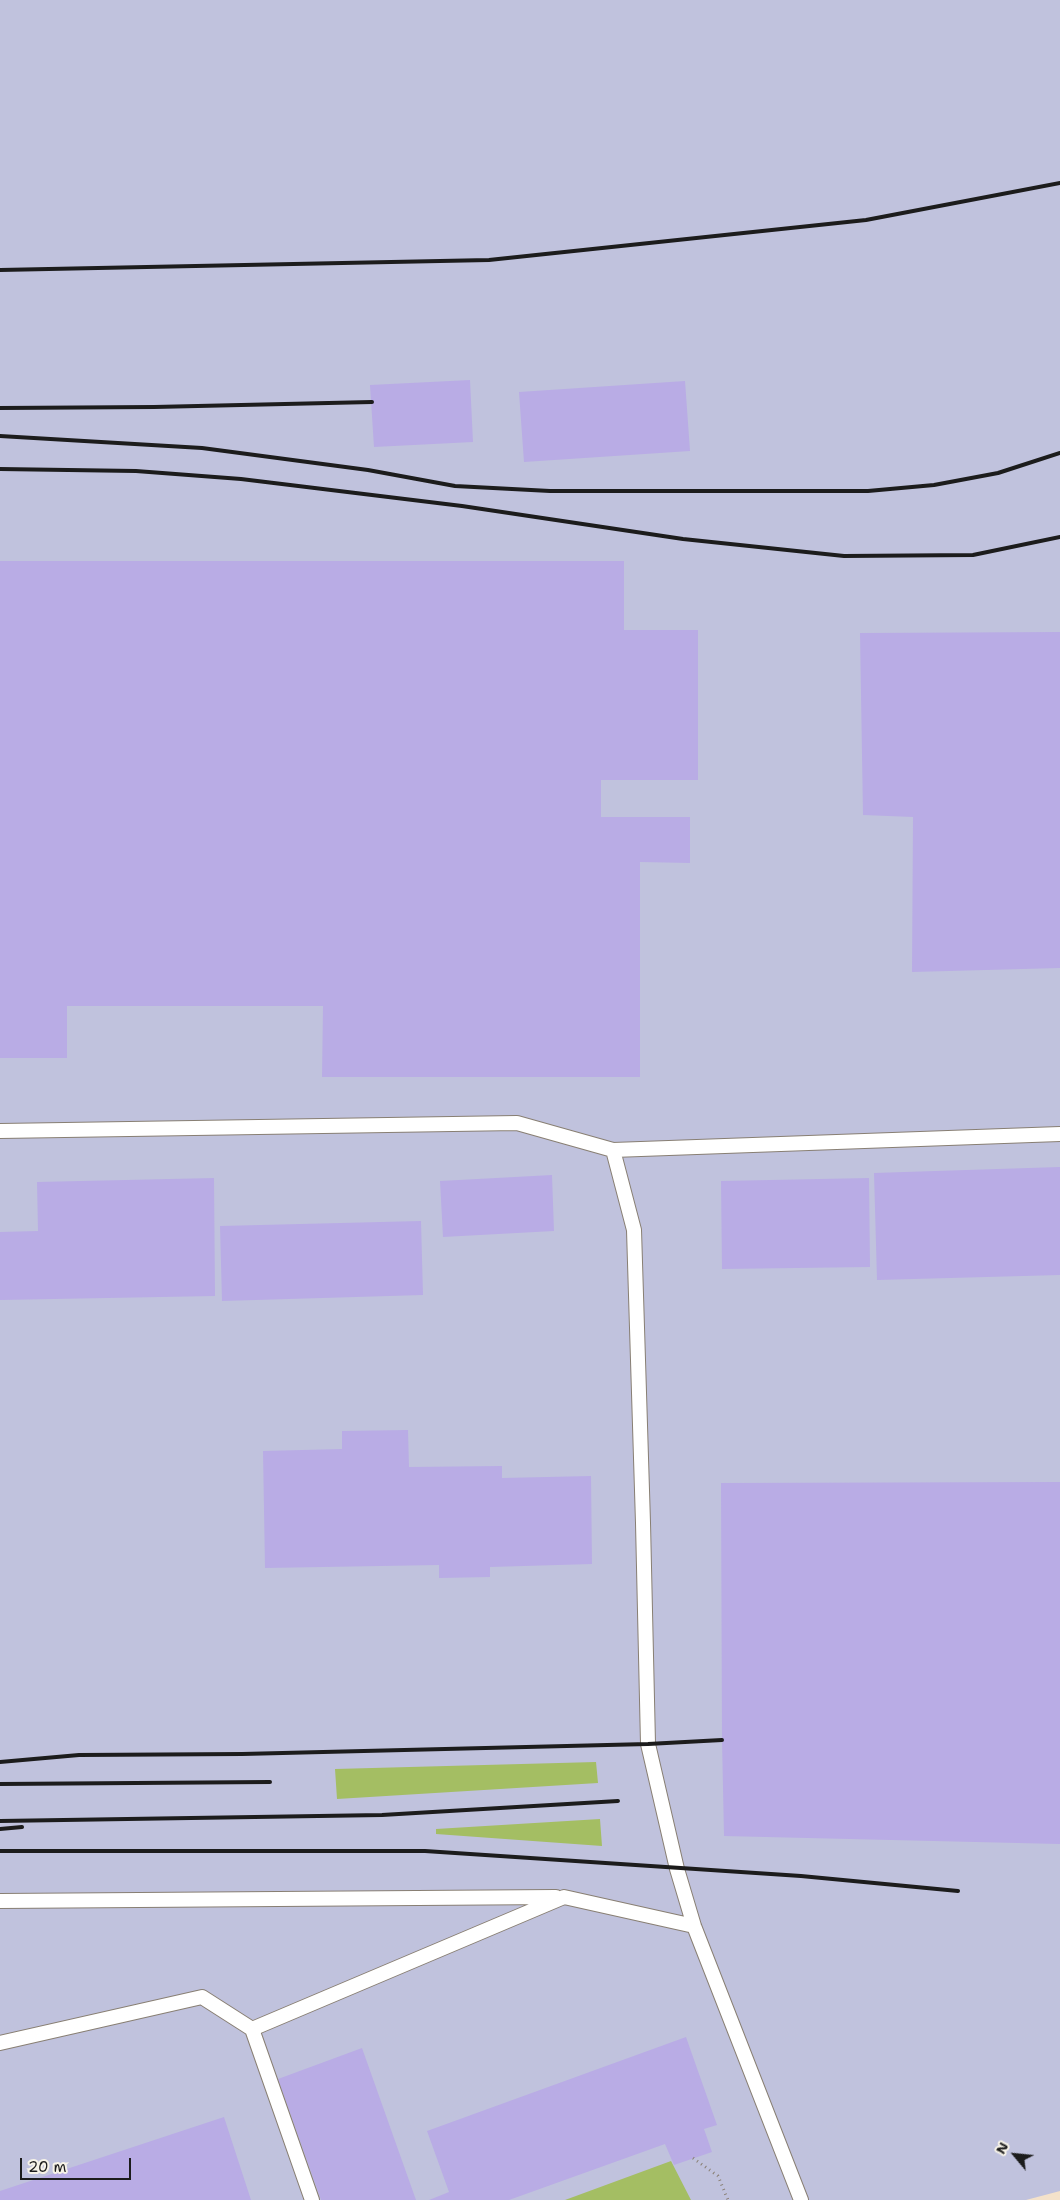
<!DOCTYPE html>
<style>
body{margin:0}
#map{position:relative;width:1060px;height:2200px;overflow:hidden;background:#f4e2ca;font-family:"Shantell Sans",sans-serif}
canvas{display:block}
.north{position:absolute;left:990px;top:2130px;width:50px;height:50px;-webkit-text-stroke:4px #f7f3e8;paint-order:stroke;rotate:298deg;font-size:14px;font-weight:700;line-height:20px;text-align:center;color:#1c1c1c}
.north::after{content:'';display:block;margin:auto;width:18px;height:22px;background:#1c1c1c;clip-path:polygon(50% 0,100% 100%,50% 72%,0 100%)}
.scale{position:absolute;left:20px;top:2158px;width:111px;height:22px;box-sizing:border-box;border:2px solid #1c1c1c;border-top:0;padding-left:6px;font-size:15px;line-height:18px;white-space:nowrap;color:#1c1c1c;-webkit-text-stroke:4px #f7f3e8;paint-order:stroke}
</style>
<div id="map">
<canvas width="1060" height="2200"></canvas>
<div class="north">N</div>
<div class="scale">20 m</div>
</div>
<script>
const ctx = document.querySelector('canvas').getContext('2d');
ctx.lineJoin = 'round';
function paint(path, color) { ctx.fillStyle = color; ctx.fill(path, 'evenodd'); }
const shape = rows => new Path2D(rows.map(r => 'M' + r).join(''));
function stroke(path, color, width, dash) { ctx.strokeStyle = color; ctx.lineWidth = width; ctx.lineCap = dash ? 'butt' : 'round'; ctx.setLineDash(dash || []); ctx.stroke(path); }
const industrial = shape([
 [0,0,1060,0,1060,2191,1026,2200,0,2200]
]);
const green = shape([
 [596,1762,598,1783,337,1799,335,1769],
 [600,1819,602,1846,436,1834,436,1829],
 [671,2161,691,2200,565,2200]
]);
const building = shape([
 [470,380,473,442,374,447,370,385],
 [685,381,690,451,524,462,519,392],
 [0,561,624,561,624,630,698,630,698,780,601,780,601,817,690,817,690,863,640,862,640,1077,322,1077,323,1006,67,1006,67,1058,0,1058],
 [1060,632,1060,968,912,972,913,817,863,815,860,633],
 [1060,1167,1060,1275,877,1280,874,1173],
 [552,1175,554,1231,443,1237,440,1181],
 [214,1178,215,1296,0,1300,0,1232,38,1231,37,1182],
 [869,1178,870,1267,722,1269,721,1181],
 [421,1221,423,1295,222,1301,220,1226],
 [408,1430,409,1467,502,1466,502,1478,591,1476,592,1564,490,1567,490,1577,439,1578,439,1565,265,1568,263,1451,342,1449,342,1431],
 [1060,1482,1060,1844,724,1836,722,1740,721,1483],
 [686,2037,717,2125,704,2129,712,2152,674,2165,665,2144,509,2200,429,2200,449,2192,427,2131],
 [362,2048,416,2200,321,2200,278,2079],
 [224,2117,251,2200,0,2200,0,2191]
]);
const path = shape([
 [693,2158,718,2176,728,2200]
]);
const service = shape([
 [0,1131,517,1123,613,1150,634,1230,643,1523,648,1744,677,1869,694,1926,801,2200],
 [613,1150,1060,1134],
 [0,1901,556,1897],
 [0,2043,202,1997,252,2029],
 [312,2200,252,2029,564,1897,694,1926]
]);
const rail = shape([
 [0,270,489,260,866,220,1060,183],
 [0,408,154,407,372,402],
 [0,436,202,448,368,470,455,486,550,491,868,491,934,485,998,473,1060,453],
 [0,469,136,471,241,479,462,506,683,539,844,556,973,555,1060,537],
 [0,1762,79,1755,242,1754,648,1744,722,1740],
 [0,1784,270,1782],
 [0,1821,382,1815,618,1801],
 [0,1829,22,1827],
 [0,1851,425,1851,801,1876,958,1891]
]);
paint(industrial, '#c0c2dd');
paint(green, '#a4be63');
paint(building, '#b9ace5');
stroke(service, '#887f73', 16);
stroke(path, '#887f73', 3, [1, 4]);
stroke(service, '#fff', 14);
stroke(rail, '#1c1c1c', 4);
</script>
